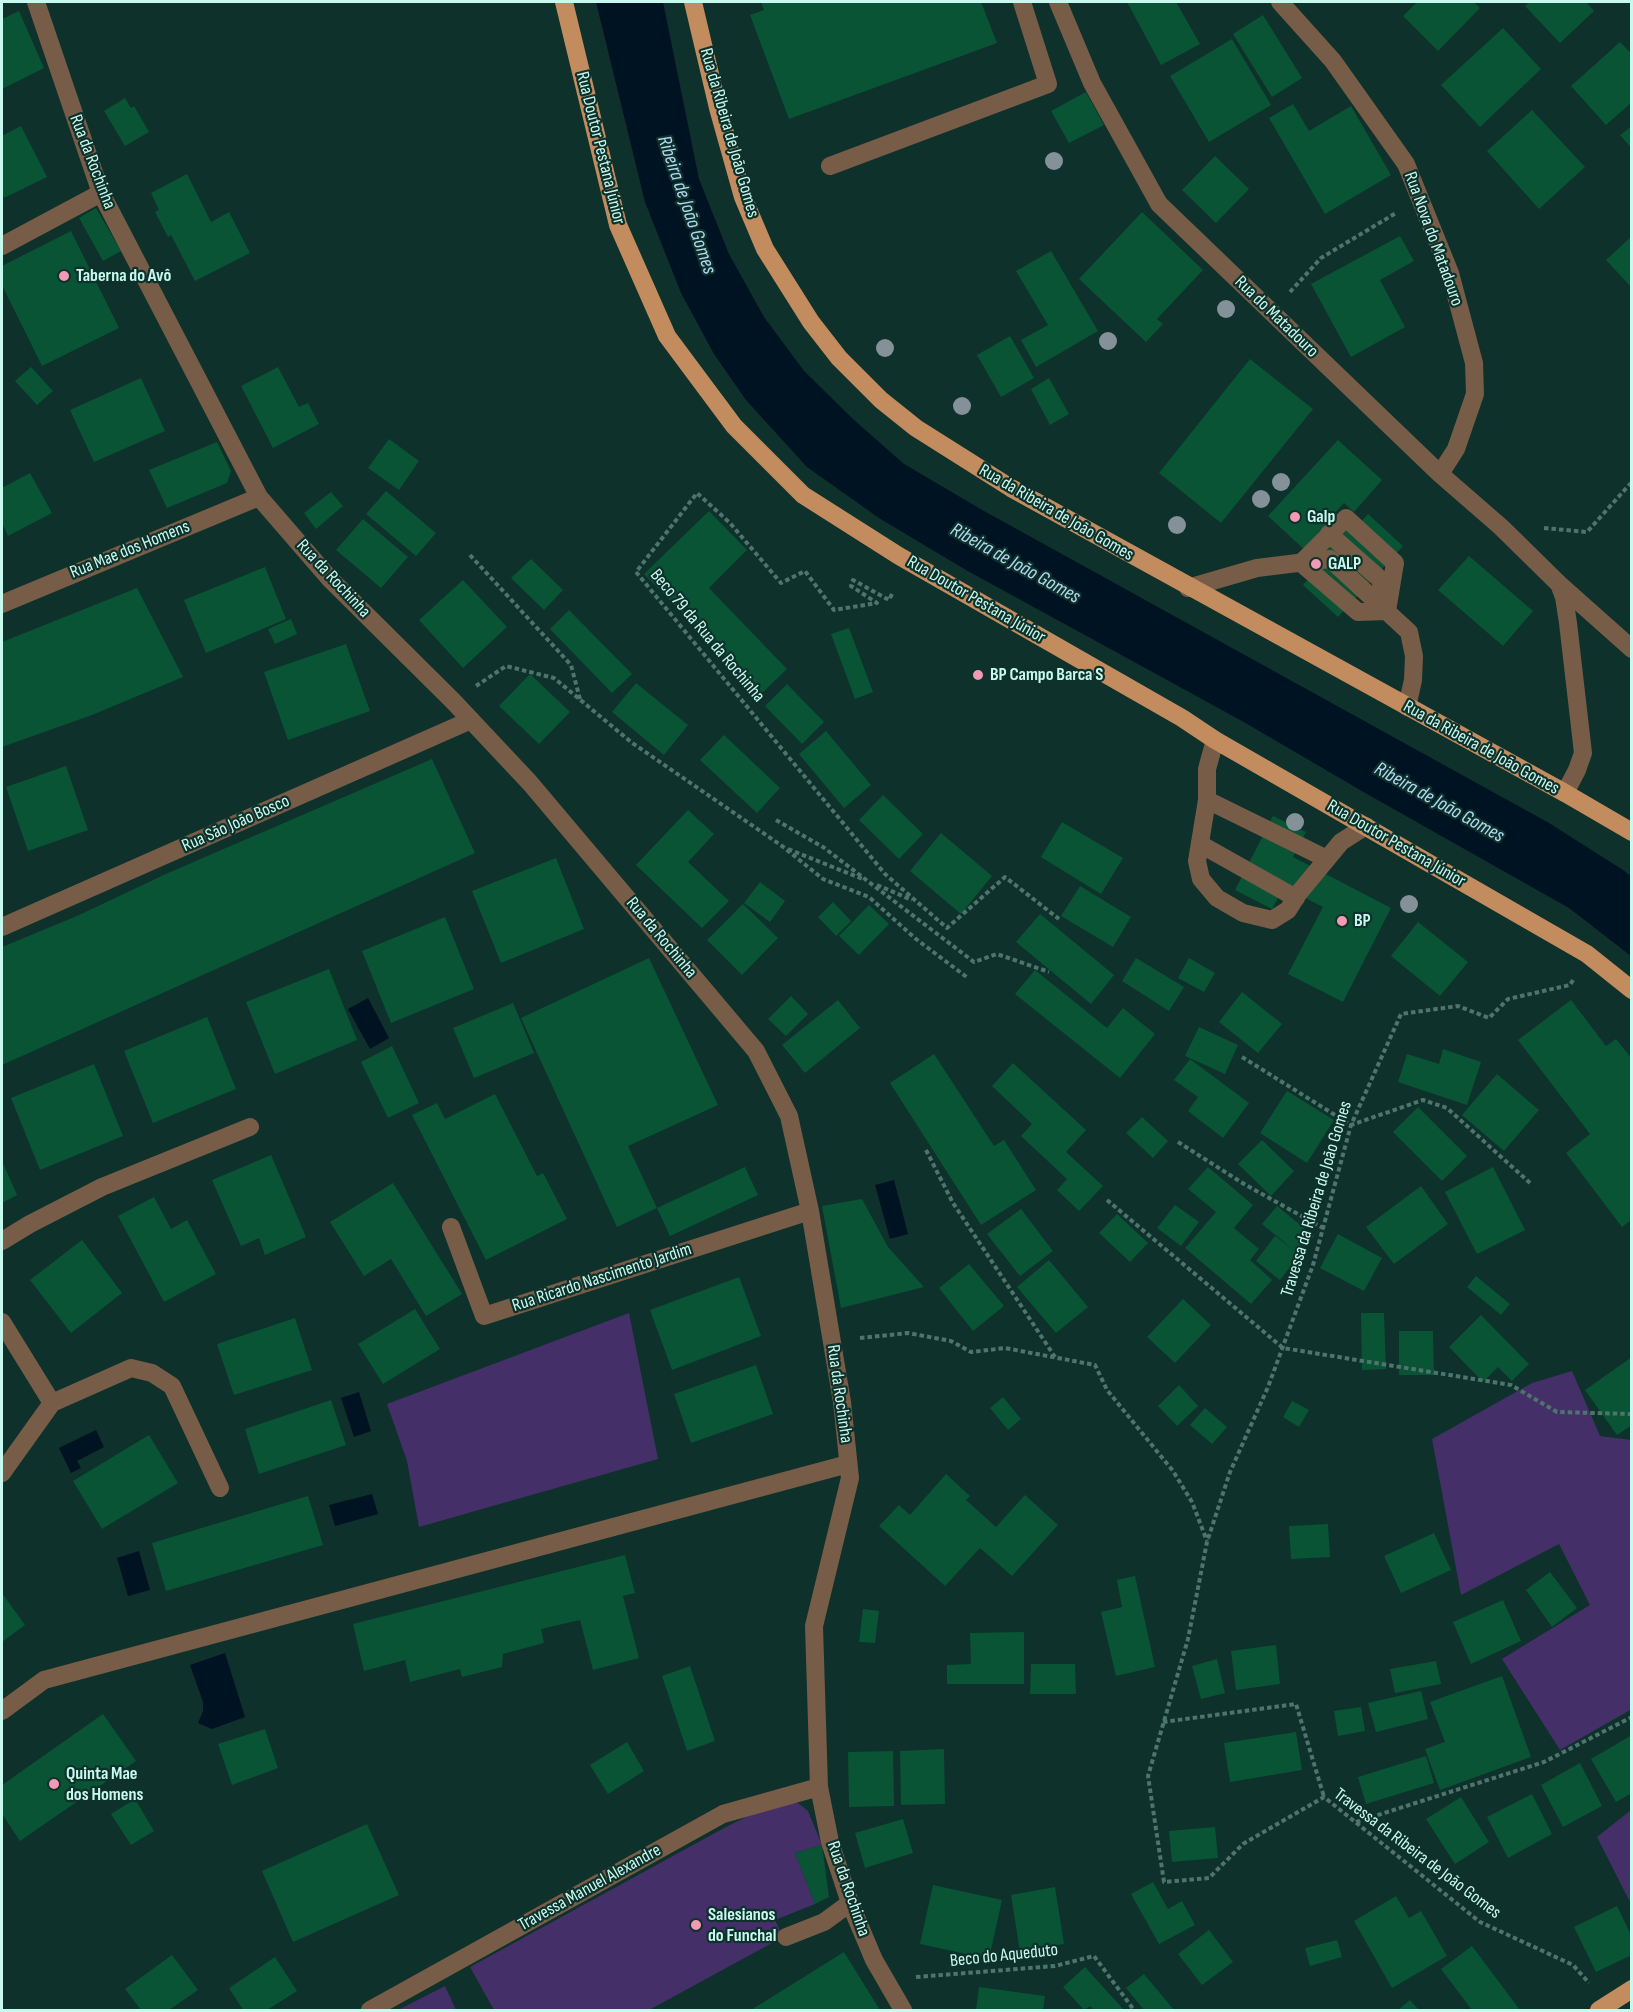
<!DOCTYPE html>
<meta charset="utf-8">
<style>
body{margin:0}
#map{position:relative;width:1633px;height:2012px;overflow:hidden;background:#0e312b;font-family:"Sofia Sans Condensed",sans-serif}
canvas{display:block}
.frame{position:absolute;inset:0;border:3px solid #c8f9ee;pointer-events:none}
</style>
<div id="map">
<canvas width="1633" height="2012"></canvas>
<div class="frame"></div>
</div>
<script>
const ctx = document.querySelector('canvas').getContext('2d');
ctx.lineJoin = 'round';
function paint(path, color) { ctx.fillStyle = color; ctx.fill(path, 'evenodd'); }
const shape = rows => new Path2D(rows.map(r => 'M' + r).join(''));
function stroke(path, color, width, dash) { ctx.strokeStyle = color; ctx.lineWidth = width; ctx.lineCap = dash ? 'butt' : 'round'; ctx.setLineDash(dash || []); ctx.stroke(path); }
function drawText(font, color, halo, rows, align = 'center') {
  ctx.font = font + ' "Sofia Sans Condensed",sans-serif'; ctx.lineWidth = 4.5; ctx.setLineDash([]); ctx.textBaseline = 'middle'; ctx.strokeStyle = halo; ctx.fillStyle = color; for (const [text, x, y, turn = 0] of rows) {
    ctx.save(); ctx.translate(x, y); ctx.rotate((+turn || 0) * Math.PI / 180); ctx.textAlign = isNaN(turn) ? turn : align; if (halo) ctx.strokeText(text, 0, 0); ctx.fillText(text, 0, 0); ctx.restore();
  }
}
const green = shape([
 [629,1313,658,1459,419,1527,407,1461,387,1404],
 [1572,1371,1600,1436,1631,1440,1632,1709,1560,1750,1502,1659,1590,1605,1559,1544,1461,1595,1432,1439,1532,1383],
 [778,1801,798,1803,808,1811,822,1845,795,1853,815,1904,775,1920,783,1937,649,2010,494,2010,470,1967,724,1828],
 [1631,1810,1631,1904,1597,1837],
 [445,1986,456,2010,398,2010]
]);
const water = shape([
 [596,2,663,2,699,179,729,254,764,317,804,371,853,419,904,464,984,511,1549,823,1623,870,1631,876,1631,956,1569,908,1367,794,1242,721,966,570,879,518,807,467,746,400,714,354,681,293,645,202],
 [368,998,389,1038,370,1049,348,1009],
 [894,1180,908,1234,890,1239,875,1185],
 [359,1392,371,1431,354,1437,341,1398],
 [96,1430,104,1447,77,1461,81,1468,71,1473,59,1448],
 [372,1494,378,1514,335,1526,329,1505],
 [139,1551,150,1590,128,1596,117,1558],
 [225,1653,245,1717,212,1729,198,1723,203,1711,203,1702,190,1665]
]);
const building = shape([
 [761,2,981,2,997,43,789,119,750,15,764,10],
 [1127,2,1176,2,1200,44,1161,65],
 [1417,2,1474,2,1480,8,1438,51,1403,16],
 [1529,2,1586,2,1594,11,1560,43,1525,6],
 [19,11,44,68,2,89,2,19],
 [1263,15,1302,78,1272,97,1233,34],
 [1503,28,1541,69,1480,127,1441,85],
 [1232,39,1271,105,1209,142,1170,76],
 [1620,42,1632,54,1632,102,1606,125,1571,86],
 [1086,92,1104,125,1069,143,1051,111],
 [125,98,131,108,134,106,149,132,125,146,104,111],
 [1293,104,1309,131,1351,106,1391,175,1325,214,1269,118],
 [1532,110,1585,167,1539,209,1487,151],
 [21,126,47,177,4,198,2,193,2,136],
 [1632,126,1632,149,1620,135],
 [1215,156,1249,189,1216,223,1182,190],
 [187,174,211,222,229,212,250,253,195,281,171,235,168,237,155,212,159,210,151,193],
 [96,208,121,251,103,261,79,218],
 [1142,212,1203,270,1157,319,1163,324,1146,342,1079,279],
 [71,231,119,328,42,366,2,285,2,266],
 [1400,236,1414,261,1380,280,1405,327,1351,357,1311,284],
 [1632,236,1632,288,1606,260],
 [1051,251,1098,331,1036,367,1021,340,1048,325,1016,271],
 [1010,336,1034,378,1001,397,977,355],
 [1250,359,1313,409,1221,523,1159,473],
 [31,367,53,391,37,405,15,381],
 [278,367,299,407,308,403,319,424,273,448,241,386],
 [141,378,165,431,94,462,70,410],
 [1049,378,1069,414,1050,425,1031,389],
 [389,439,419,461,399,490,368,468],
 [1338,440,1382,480,1354,512,1344,503,1332,516,1351,533,1368,514,1403,546,1338,617,1303,585,1321,565,1268,516],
 [217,442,231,471,227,483,167,508,149,470],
 [30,473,52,513,8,536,2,523,2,488],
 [386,491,436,533,416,556,366,514],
 [331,492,343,506,316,529,304,513],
 [709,511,747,550,709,588,787,669,761,694,644,574],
 [363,519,408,557,381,588,336,550],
 [1469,556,1533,611,1503,646,1438,590],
 [531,559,563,590,544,610,511,578],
 [265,567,286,619,206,653,184,600],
 [463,580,507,627,463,668,419,620],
 [137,588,183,677,92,715,2,747,2,642],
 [569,610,632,674,612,693,550,629],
 [291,619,297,634,275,644,268,629],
 [849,628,873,692,855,699,831,634],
 [346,644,370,711,288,740,264,672],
 [530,674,570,712,539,744,499,706],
 [636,683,688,725,664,755,612,712],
 [787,684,824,722,802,744,765,706],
 [826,731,871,785,844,808,799,754],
 [724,735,780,788,757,813,700,760],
 [432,759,475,853,2,1065,2,947,77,916,168,873],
 [66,766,88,830,28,851,6,787],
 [883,795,923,834,899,859,859,820],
 [688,810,714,834,688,862,729,901,702,928,636,865],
 [1273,816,1306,832,1293,857,1391,908,1343,1002,1288,974,1323,907,1284,887,1272,909,1235,890],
 [1062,822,1123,858,1101,894,1041,857],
 [941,833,992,876,961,914,910,871],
 [556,858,584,929,501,963,472,891],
 [760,882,785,901,770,922,744,903],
 [1080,886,1131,917,1113,947,1061,916],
 [833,902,851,921,836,936,818,917],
 [743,904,778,938,742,975,707,940],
 [869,905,889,924,859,955,839,936],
 [1040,914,1114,975,1091,1004,1016,942],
 [445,917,474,989,391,1023,362,951],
 [1418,922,1468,962,1440,996,1391,956],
 [649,958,718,1105,628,1146,657,1208,617,1227,521,1018],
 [1136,958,1184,987,1169,1011,1122,981],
 [1189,958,1215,973,1204,992,1178,978],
 [329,969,357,1040,275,1074,246,1002],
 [1035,970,1107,1028,1123,1008,1155,1034,1120,1078,1015,994],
 [1242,992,1282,1024,1258,1053,1219,1022],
 [791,996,808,1014,786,1036,768,1019],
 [838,1000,860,1028,805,1073,782,1045],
 [1571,1000,1606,1046,1616,1039,1632,1059,1632,1219,1622,1227,1566,1153,1590,1134,1518,1040],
 [513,1003,534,1053,474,1078,453,1028],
 [207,1017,236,1089,153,1123,124,1051],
 [1199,1027,1238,1045,1225,1074,1185,1056],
 [392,1046,419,1103,388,1118,361,1062],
 [1443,1049,1481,1062,1467,1105,1398,1082,1407,1054,1439,1064],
 [934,1054,994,1146,1004,1140,1036,1190,981,1225,890,1083],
 [1190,1059,1249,1103,1223,1138,1188,1111,1198,1097,1174,1080],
 [1013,1063,1086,1130,1066,1152,1103,1186,1079,1211,1057,1190,1067,1179,1021,1136,1032,1124,992,1086],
 [94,1064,123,1136,40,1170,11,1098],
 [1497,1074,1539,1110,1504,1151,1462,1115],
 [1287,1091,1334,1120,1307,1163,1260,1133],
 [495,1094,537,1176,543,1173,567,1219,486,1260,412,1115,437,1103,445,1119],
 [1418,1107,1467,1156,1442,1181,1393,1132],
 [1142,1117,1168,1141,1153,1158,1126,1133],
 [1262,1140,1294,1171,1271,1196,1238,1164],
 [271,1155,306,1237,265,1255,259,1238,241,1246,212,1180],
 [2,1161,17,1195,2,1203],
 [745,1167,758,1195,670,1236,657,1208],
 [1208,1167,1253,1205,1234,1228,1259,1249,1250,1260,1272,1280,1251,1304,1185,1248,1216,1212,1188,1189],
 [1493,1167,1525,1230,1477,1254,1445,1192],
 [393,1183,462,1294,426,1316,391,1259,364,1276,330,1222],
 [1421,1186,1448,1224,1394,1264,1366,1227],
 [154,1197,171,1229,187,1220,216,1274,164,1302,118,1216],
 [862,1199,888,1247,924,1287,841,1308,822,1206],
 [1175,1205,1199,1222,1181,1246,1157,1228],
 [1277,1206,1314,1236,1280,1280,1256,1261,1275,1236,1295,1251,1262,1224],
 [1021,1209,1053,1251,1020,1276,987,1234],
 [1117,1214,1148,1243,1130,1262,1099,1233],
 [1338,1234,1382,1258,1364,1291,1320,1268],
 [82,1240,122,1293,71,1333,30,1280],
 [1049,1260,1088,1307,1056,1333,1017,1287],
 [969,1264,1004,1306,973,1331,939,1288],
 [1476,1276,1510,1304,1501,1315,1467,1287],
 [739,1277,761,1336,672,1370,650,1310],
 [1183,1299,1211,1325,1175,1363,1147,1337],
 [415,1309,440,1349,383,1384,358,1344],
 [1361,1313,1384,1313,1386,1369,1362,1370],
 [1481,1315,1529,1364,1512,1381,1498,1367,1483,1382,1449,1347],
 [295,1318,312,1370,234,1395,217,1344],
 [1399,1331,1433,1331,1434,1375,1399,1375],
 [1632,1357,1632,1425,1617,1435,1585,1390],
 [756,1365,773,1414,691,1443,674,1394],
 [1179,1385,1198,1406,1177,1426,1158,1406],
 [1003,1397,1021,1419,1008,1430,990,1408],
 [331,1400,346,1445,259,1474,245,1429],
 [1292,1401,1309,1410,1299,1427,1283,1417],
 [1205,1408,1227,1427,1212,1444,1190,1425],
 [149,1435,178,1483,102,1529,73,1481],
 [946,1474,970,1496,966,1500,996,1527,1025,1495,1058,1525,1012,1576,980,1548,945,1586,879,1526,899,1505,910,1515],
 [308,1496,323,1545,166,1591,152,1543],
 [1328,1524,1330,1557,1291,1559,1289,1526],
 [1434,1533,1451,1570,1401,1593,1384,1556],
 [625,1555,635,1593,623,1596,639,1658,593,1670,580,1620,541,1629,544,1643,503,1654,502,1667,462,1677,460,1669,410,1682,405,1660,364,1671,353,1624],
 [1550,1572,1577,1608,1552,1627,1526,1590],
 [1135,1576,1155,1667,1116,1676,1101,1612,1122,1607,1117,1580],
 [2,1593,25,1625,2,1642],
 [1503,1600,1521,1641,1471,1664,1453,1622],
 [863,1609,879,1611,875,1643,859,1642],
 [1024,1632,1024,1684,947,1684,947,1665,971,1664,970,1633],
 [1276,1645,1280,1684,1236,1690,1231,1651],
 [1217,1659,1225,1693,1201,1699,1192,1666],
 [1436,1661,1441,1684,1395,1693,1390,1669],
 [1031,1664,1075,1664,1076,1694,1030,1694],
 [690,1666,715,1741,687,1751,662,1676],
 [1502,1676,1531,1757,1440,1790,1425,1749,1445,1742,1430,1702],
 [1421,1691,1428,1719,1376,1732,1368,1703],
 [1361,1707,1365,1731,1338,1736,1334,1711],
 [103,1714,136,1761,20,1841,2,1814,2,1785],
 [265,1729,278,1768,232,1785,218,1744],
 [1296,1732,1302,1770,1230,1782,1224,1743],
 [1632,1735,1632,1793,1616,1802,1591,1759],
 [627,1742,644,1771,608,1794,590,1765],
 [944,1749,945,1804,901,1805,900,1751],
 [893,1751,894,1806,849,1807,848,1752],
 [1426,1756,1434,1783,1366,1804,1358,1777],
 [1580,1763,1602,1806,1563,1827,1541,1785],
 [1532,1794,1552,1834,1508,1858,1487,1817],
 [1461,1797,1489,1842,1455,1864,1426,1819],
 [135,1799,154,1831,131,1845,111,1814],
 [903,1819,913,1853,865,1868,855,1833],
 [367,1824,399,1895,293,1942,262,1871],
 [1215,1827,1218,1858,1172,1862,1169,1831],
 [822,1845,829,1897,815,1904,795,1853],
 [1153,1882,1168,1909,1182,1901,1195,1925,1159,1944,1131,1894],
 [933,1885,1002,1900,989,1959,920,1944],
 [1055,1887,1064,1944,1020,1952,1011,1895],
 [1396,1896,1409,1918,1421,1911,1447,1956,1392,1988,1354,1921],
 [1617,1906,1632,1937,1632,1955,1596,1972,1574,1927],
 [1209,1930,1233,1962,1202,1985,1178,1954],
 [1337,1940,1342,1957,1310,1966,1305,1948],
 [1472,1946,1520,2010,1472,2010,1441,1969],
 [844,1952,880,2010,751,2010],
 [172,1955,198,1990,169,2010,141,2010,125,1989],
 [275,1957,297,1991,267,2010,243,2010,229,1988],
 [1085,1967,1124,2010,1094,2010,1090,2006,1084,2010,1063,1987],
 [1144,1974,1174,2010,1144,2010,1126,1988],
 [979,1987,1045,1996,1043,2010,976,2010],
 [1410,2000,1419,2010,1398,2010]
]);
const path = shape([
 [1290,292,1321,258,1396,213],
 [1544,528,1587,532,1630,484,1632,486],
 [470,555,571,665,580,699],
 [892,594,889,600,853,580,851,586,877,603,834,610,805,571,781,583,730,523,697,493,636,572,885,874,947,928,1005,877,1059,919],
 [476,686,506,666,554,678,631,742,782,846,823,879,869,897,916,939,968,978],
 [776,820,823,847,974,962,997,954,1049,972],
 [788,849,865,880],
 [877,885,912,900],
 [1573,980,1570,985,1508,999,1489,1018,1458,1006,1401,1014,1351,1125,1313,1265,1268,1387,1230,1472,1207,1542,1188,1639,1148,1776,1164,1882,1209,1878,1243,1844,1324,1797,1480,1922,1573,1965,1589,1983],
 [1242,1057,1351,1125,1423,1100,1447,1108,1530,1183],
 [1178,1142,1244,1184,1323,1228],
 [926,1150,953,1203,1055,1357],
 [1107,1200,1283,1348,1511,1385,1557,1412,1632,1414],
 [860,1338,908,1333,951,1341,971,1352,1005,1348,1095,1365,1107,1390,1173,1471,1192,1502,1207,1541],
 [1163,1722,1296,1704,1324,1797],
 [1356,1822,1544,1762,1632,1717],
 [916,1977,1055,1966,1094,1956,1134,2010]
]);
const minor = shape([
 [36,2,101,193,259,497,330,579,453,701,530,783,756,1051,789,1116,810,1211,842,1402,850,1478,814,1626,819,1787,830,1842,850,1903,874,1960,903,2010],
 [1058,2,1092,83,1159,204,1440,474,1501,527,1559,584,1564,597,1568,623,1583,753,1577,770,1565,793],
 [1280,2,1333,61,1406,164,1450,273,1474,363,1475,394,1456,449,1440,474],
 [830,166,1048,84,1022,2],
 [2,246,101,193],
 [1346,518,1395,563,1387,611,1358,612,1301,563,1346,518],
 [1329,534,1380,579,1385,601],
 [1559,584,1632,649],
 [1188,588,1257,568,1330,559,1409,632,1414,656,1413,680,1407,707],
 [2,604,259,497],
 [1215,740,1207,769,1207,800,1197,861,1201,879,1217,898,1243,913,1272,920,1288,910,1298,894,1341,842,1366,826],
 [1207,800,1327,859],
 [1200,844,1296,898],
 [2,927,471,720],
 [451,1227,484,1316,810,1211],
 [2,1241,30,1224,102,1187,250,1127],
 [2,1322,52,1403],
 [2,1473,52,1403,131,1368,152,1373,172,1386,220,1488],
 [2,1711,44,1680,848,1464],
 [786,1937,824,1922,850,1903],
 [370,2010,723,1814,819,1787]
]);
const major = shape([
 [564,2,618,225,667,336,734,426,803,495,899,556,1182,718,1215,740,1587,954,1632,990],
 [693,2,718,108,743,197,765,249,811,322,839,358,881,400,916,428,1011,488,1565,793,1632,832],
 [1599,2010,1632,1989]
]);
const trees = [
 [1054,161],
 [1226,309],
 [1108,341],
 [885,348],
 [962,406],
 [1281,482],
 [1261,499],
 [1177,525],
 [1295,822],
 [1409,904]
];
const markers = [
 [64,276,6,"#f09ab5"],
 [1295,517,6,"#f09ab5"],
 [1316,564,6,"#f09ab5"],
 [978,675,6,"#f09ab5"],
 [1342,921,6,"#f09ab5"],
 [54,1784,6,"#f09ab5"],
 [696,1925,6,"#f09ab5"]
];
const streetNames = [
 ["Rua da Ribeira de João Gomes",729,133,74],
 ["Rua Doutor Pestana Júnior",600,148,76],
 ["Rua da Rochinha",92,162,69],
 ["Rua Nova do Matadouro",1433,239,70],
 ["Rua do Matadouro",1276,317,44],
 ["Rua da Ribeira de João Gomes",1056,513,30],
 ["Rua Mae dos Homens",130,550,-22],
 ["Rua da Rochinha",333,579,47],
 ["Rua Doutor Pestana Júnior",976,600,30],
 ["Beco 79 da Rua da Rochinha",707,636,50],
 ["Rua da Ribeira de João Gomes",1481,748,29],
 ["Rua São João Bosco",236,824,-24],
 ["Rua Doutor Pestana Júnior",1396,844,30],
 ["Rua da Rochinha",661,938,50],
 ["Travessa da Ribeira de João Gomes",1317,1199,-73],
 ["Rua Ricardo Nascimento Jardim",602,1278,-18],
 ["Rua da Rochinha",839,1394,82],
 ["Travessa da Ribeira de João Gomes",1417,1854,37],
 ["Travessa Manuel Alexandre",590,1888,-29],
 ["Rua da Rochinha",848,1889,71],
 ["Beco do Aqueduto",1004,1956,-6]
];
const poiNames = [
 ["Taberna do Avô",76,276],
 ["Galp",1307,517],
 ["GALP",1328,564],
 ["BP Campo Barca S",990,675],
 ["BP",1354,921],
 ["Quinta Mae",66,1774],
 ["dos Homens",66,1795],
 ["Salesianos",708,1915],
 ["do Funchal",708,1936]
];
const waterNames = [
 ["Ribeira de João Gomes",686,205,71],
 ["Ribeira de João Gomes",1015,564,29],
 ["Ribeira de João Gomes",1439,803,29]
];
paint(green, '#452f68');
paint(water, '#001322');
paint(building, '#095435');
stroke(path, '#4d746d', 4, [4.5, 3]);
stroke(minor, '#775c47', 18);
stroke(major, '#c38c5f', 18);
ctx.fillStyle = '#849199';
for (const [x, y] of trees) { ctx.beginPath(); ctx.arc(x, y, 9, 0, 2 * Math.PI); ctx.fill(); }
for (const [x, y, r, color] of markers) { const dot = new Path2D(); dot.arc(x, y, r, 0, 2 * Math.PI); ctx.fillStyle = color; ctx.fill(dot); stroke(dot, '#0e312b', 2); }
drawText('18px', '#c8f9ee', '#0e312b', streetNames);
drawText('bold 18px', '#c8f9ee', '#0e312b', poiNames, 'left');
drawText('italic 20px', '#b2d8f3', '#0e312b', waterNames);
</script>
